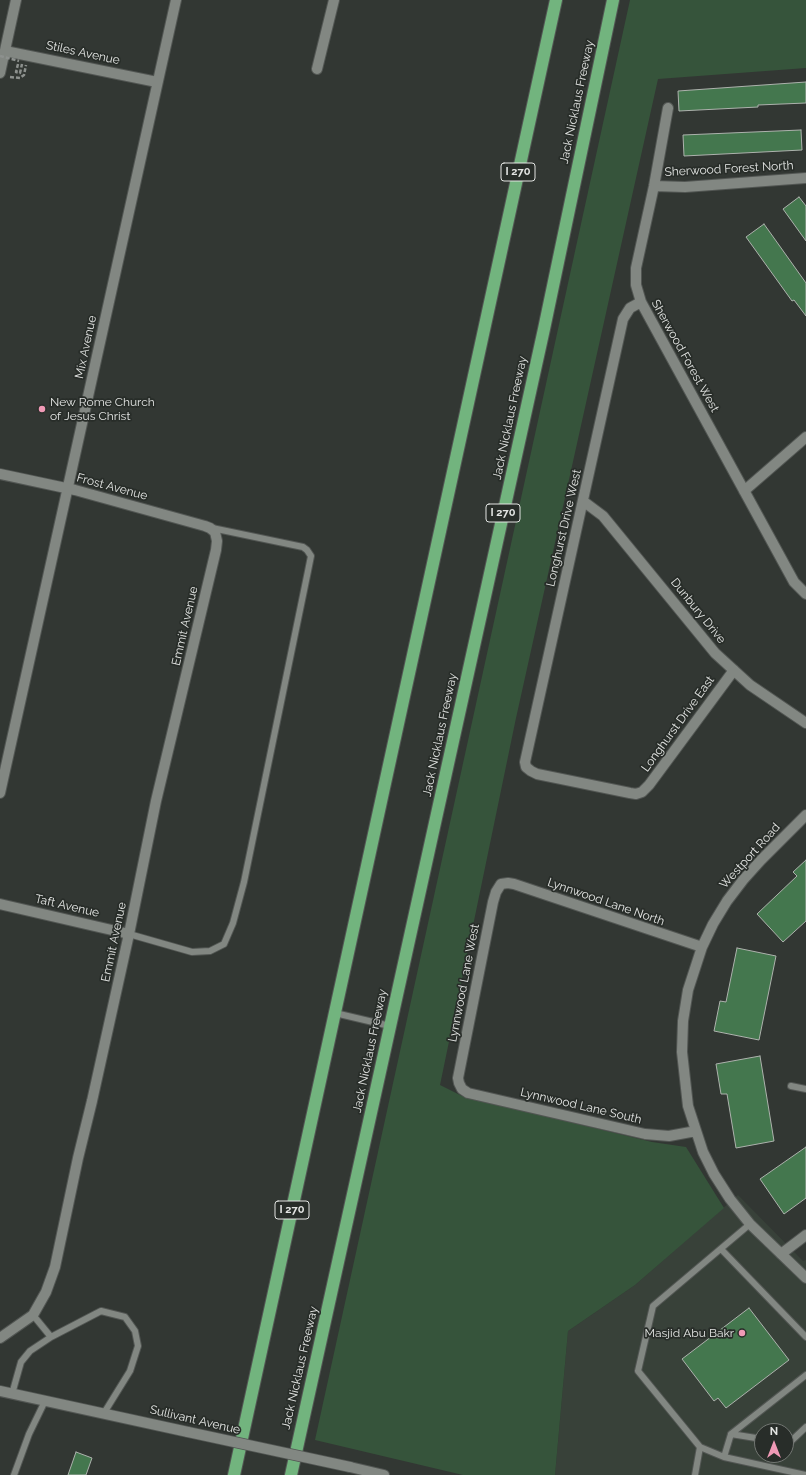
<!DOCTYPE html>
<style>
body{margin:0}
#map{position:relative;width:806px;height:1475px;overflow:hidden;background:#323733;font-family:Raleway,sans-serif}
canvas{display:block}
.north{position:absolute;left:754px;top:1423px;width:40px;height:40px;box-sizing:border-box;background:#282d29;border:1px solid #737773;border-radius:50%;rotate:0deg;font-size:11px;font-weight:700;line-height:16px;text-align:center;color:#e3e5e3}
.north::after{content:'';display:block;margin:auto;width:14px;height:18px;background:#f09ab6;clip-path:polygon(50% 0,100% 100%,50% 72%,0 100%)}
</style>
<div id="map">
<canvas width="806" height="1475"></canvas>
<div class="north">N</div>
</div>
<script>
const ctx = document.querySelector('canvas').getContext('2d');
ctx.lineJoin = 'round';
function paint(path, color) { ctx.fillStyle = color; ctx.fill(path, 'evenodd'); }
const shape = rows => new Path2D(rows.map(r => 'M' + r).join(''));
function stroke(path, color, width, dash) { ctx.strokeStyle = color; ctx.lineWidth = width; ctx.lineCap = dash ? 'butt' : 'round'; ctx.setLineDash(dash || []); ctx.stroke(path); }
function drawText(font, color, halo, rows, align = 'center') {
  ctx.font = font + ' Raleway,sans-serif'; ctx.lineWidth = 3.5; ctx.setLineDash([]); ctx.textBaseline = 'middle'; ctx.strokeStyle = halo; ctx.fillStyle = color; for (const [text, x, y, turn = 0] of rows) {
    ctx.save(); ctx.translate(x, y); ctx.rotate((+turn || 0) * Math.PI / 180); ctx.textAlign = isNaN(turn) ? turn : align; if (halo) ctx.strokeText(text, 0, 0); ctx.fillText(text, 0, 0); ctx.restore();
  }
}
const built = shape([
 [738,1195,803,1261,806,1260,806,1475,555,1475,568,1331,635,1285],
 [762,1431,786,1431,786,1455,762,1455]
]);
const green = shape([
 [630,0,806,0,806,68,658,79,516,718,440,1085,462,1096,652,1142,686,1147,724,1208,635,1285,568,1331,555,1475,463,1475,315,1440]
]);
const building = shape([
 [806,82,806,103,758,105,758,107,679,111,678,91,806,82],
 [801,130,802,150,684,156,683,135,801,130],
 [799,197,806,206,806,241,783,209,799,197],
 [764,224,806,283,806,316,794,300,792,301,746,237,764,224],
 [806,860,806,921,783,942,757,914,797,876,793,872,806,860],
 [737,948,776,956,759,1040,714,1031,720,1001,726,1002,737,948],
 [760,1056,774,1141,736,1148,727,1094,721,1094,716,1064,760,1056],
 [806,1147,806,1198,784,1214,760,1179,806,1147],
 [749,1308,789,1360,726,1408,718,1398,714,1401,682,1359,749,1308],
 [76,1452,92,1458,86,1475,68,1475,76,1452]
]);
const path = shape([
 [18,64,16,72,20,73,22,64],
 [10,77,20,78,24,75,26,65]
]);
const service = shape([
 [129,934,192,952,210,951,224,944,233,923,244,882,308,571,311,556,307,550,303,547,212,528],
 [335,1013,390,1026],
 [791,1086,806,1089],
 [721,1249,806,1337],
 [51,1337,101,1311,125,1317,135,1331,138,1346,130,1371,104,1413],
 [12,1394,21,1362,30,1351,51,1337,33,1315],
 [731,1434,806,1375],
 [762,1439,731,1434,724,1457,806,1475],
 [786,1443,788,1444,806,1427],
 [700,1447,724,1457],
 [14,1475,29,1434,45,1401],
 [695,1475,700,1447,638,1371,653,1306,750,1224]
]);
const minor = shape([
 [5,51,157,82],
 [317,69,334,0],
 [0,73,16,0],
 [668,108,654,186,636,268,636,285,641,302,794,582,806,594],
 [654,186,685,187,806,178],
 [641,302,630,308,623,319,525,762,526,767,531,771,537,774,630,793,636,794,642,792,649,785,734,670],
 [0,474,75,490,205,526,210,528,215,532,217,541,216,550,156,801,129,934,92,1101,78,1158,55,1267,46,1292,33,1315,0,1338],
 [744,491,806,437],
 [583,501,603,516,715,653,750,685,806,723],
 [0,793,176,0],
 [806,815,761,860,743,880,727,901,713,924,702,947,688,990,683,1021,682,1052,688,1106,703,1152,714,1174,730,1199,750,1224,806,1278],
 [0,904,129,934],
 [696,1131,669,1136,645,1134,468,1093,462,1089,459,1083,458,1078,493,902,496,892,501,884,508,883,514,884,702,947],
 [781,1254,806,1235]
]);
const tertiary = shape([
 [0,1391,188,1432],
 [350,1467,384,1475]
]);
const motorway = shape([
 [234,1475,556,0],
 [291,1475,544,329,613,0]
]);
const pathBridge = shape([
 [0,56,19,61]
]);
const tertiaryBridge = shape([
 [188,1432,350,1467]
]);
const markers = [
 [42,409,4,"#f09ab6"],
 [742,1333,4,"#f09ab6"]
];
const shields = [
 [518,172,34],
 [503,513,34],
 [292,1210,34]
];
const shieldNames = [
 ["I 270",518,172],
 ["I 270",503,513],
 ["I 270",292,1210]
];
const streetNames = [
 ["Stiles Avenue",83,53,12],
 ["Jack Nicklaus Freeway",577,102,-78],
 ["Sherwood Forest North",729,169,-3],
 ["Mix Avenue",86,347,-78],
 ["Sherwood Forest West",685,356,61],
 ["Jack Nicklaus Freeway",510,418,-78],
 ["Frost Avenue",112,487,15],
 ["Longhurst Drive West",564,528,-77],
 ["Dunbury Drive",698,611,51],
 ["Emmit Avenue",185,626,-77],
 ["Longhurst Drive East",678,724,-54],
 ["Jack Nicklaus Freeway",440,735,-78],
 ["Westport Road",750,856,-48],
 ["Lynnwood Lane North",606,902,19],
 ["Taft Avenue",67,906,13],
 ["Emmit Avenue",114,942,-78],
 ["Lynnwood Lane West",464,983,-79],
 ["Jack Nicklaus Freeway",370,1051,-78],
 ["Lynnwood Lane South",581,1106,13],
 ["Jack Nicklaus Freeway",300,1368,-77],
 ["Sullivant Avenue",195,1420,13]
];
const poiNames = [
 ["New Rome Church",50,402],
 ["of Jesus Christ",50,416],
 ["Masjid Abu Bakr",734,1333,"right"]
];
paint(built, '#384139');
paint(green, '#36543b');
paint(building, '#44774e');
stroke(building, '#adb2ad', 1);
stroke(service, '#525653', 8);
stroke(minor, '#525653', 12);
stroke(tertiary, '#525653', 12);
stroke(motorway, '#525653', 14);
stroke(path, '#8d918e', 2.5, [4, 2]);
stroke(service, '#828782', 6);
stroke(minor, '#828782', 10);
stroke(tertiary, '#828782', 10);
stroke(motorway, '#72b47e', 12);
stroke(tertiaryBridge, '#525653', 12, []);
stroke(pathBridge, '#8d918e', 2.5, [4, 2]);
stroke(tertiaryBridge, '#828782', 10);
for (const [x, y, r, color] of markers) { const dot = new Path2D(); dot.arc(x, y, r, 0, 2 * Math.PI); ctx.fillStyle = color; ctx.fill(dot); stroke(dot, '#282d29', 1.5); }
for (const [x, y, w] of shields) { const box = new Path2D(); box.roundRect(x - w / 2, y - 9, w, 18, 3); ctx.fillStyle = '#282d29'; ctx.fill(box); stroke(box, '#e3e5e3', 1); }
drawText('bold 11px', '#e3e5e3', null, shieldNames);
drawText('12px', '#e3e5e3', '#282d29', streetNames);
drawText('12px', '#e3e5e3', '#282d29', poiNames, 'left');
</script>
